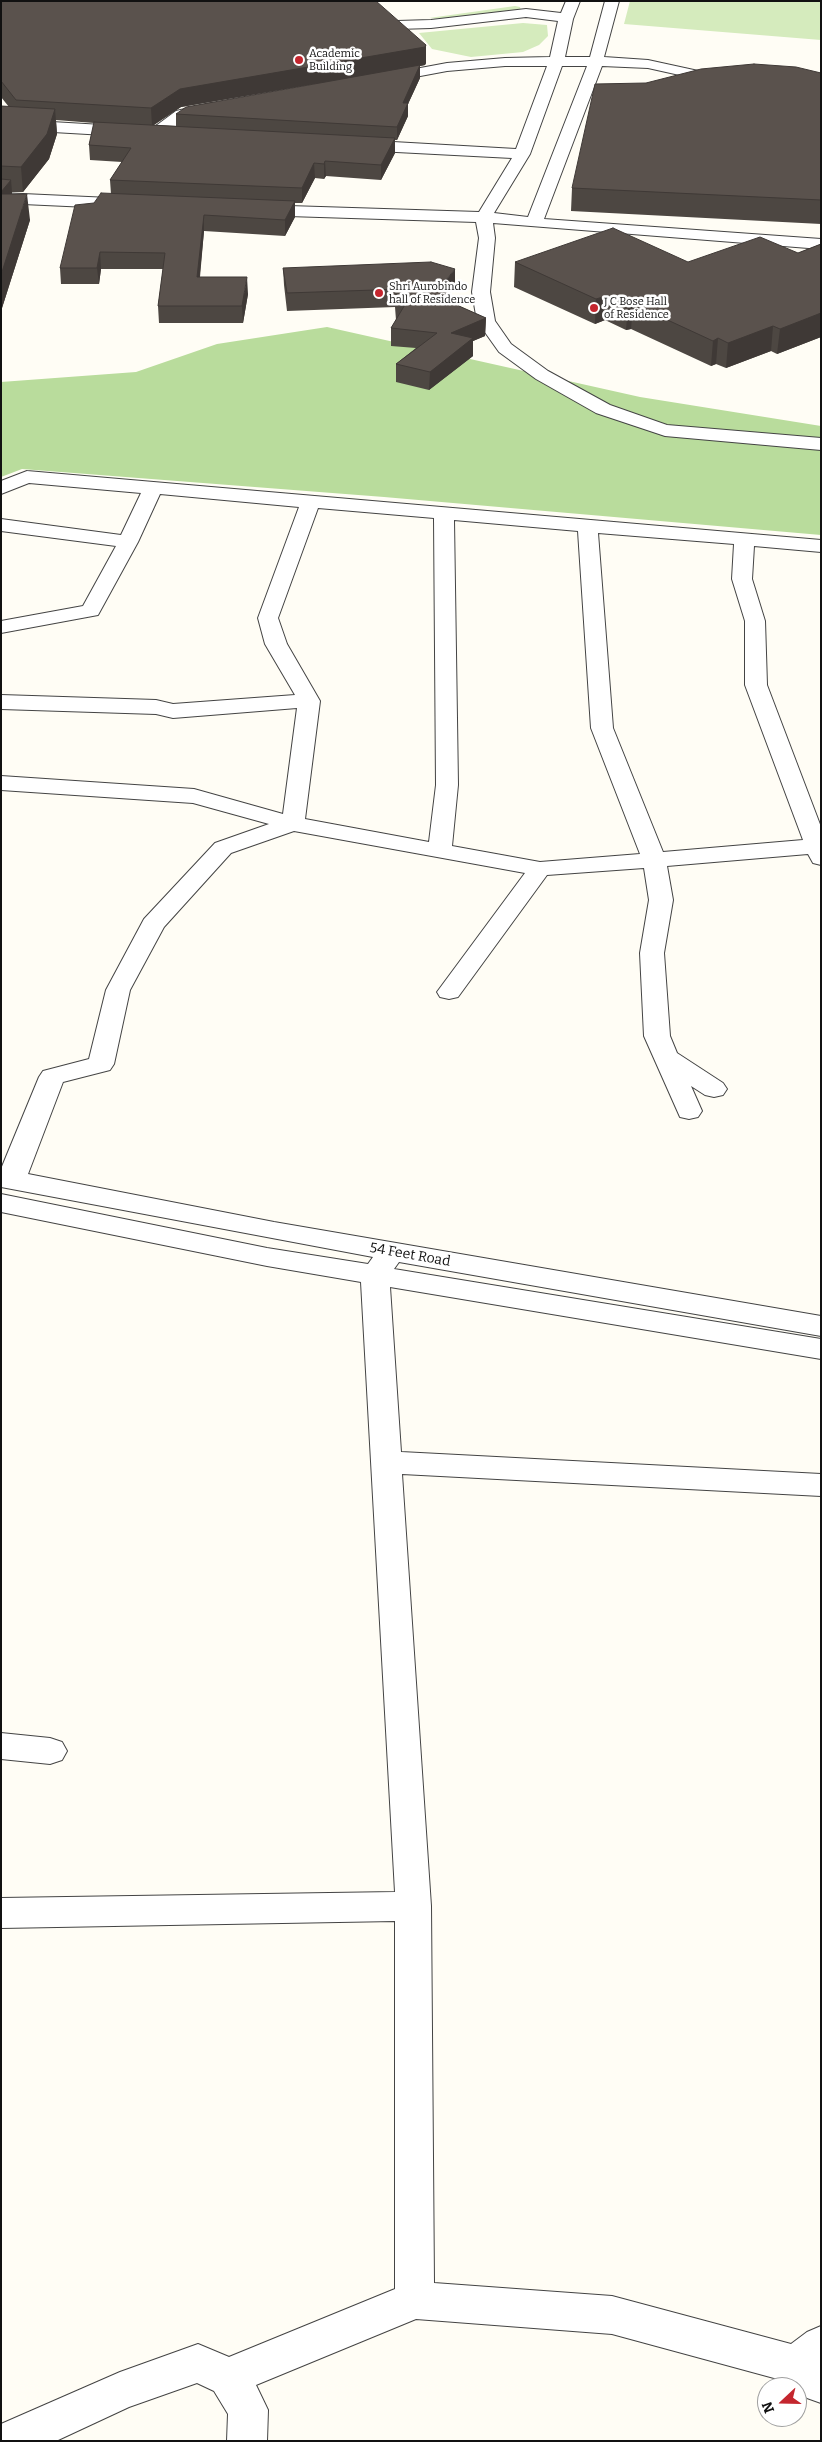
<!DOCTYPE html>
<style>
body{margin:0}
#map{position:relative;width:822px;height:2442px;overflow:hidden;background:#fffdf5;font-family:Bitter,serif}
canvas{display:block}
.frame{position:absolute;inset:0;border:2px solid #111;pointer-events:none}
.north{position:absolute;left:757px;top:2377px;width:50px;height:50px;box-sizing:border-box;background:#fff;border:1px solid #a0a0a0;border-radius:50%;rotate:249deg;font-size:14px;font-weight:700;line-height:20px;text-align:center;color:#111}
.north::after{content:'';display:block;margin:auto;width:18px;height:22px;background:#c4262e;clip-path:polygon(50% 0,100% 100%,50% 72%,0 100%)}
</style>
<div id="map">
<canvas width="822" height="2442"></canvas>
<div class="frame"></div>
<div class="north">N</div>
</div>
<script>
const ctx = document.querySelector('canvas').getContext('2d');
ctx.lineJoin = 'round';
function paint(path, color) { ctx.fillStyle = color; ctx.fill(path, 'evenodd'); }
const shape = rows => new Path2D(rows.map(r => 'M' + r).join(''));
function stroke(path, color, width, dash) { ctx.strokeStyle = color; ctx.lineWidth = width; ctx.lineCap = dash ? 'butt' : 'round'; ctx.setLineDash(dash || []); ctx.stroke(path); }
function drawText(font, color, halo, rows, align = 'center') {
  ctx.font = font + ' Bitter,serif'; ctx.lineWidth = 5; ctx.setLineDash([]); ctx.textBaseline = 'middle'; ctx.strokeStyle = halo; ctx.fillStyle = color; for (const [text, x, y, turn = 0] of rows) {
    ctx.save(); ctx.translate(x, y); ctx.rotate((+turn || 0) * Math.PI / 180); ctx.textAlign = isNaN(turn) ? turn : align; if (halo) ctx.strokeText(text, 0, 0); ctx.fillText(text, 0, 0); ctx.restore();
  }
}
const green = shape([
 [630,1,821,1,821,40,624,24],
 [515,6,520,7,521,10,440,19,429,18],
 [523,23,547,25,548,36,539,45,523,52,471,57,432,49,419,33]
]);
const forest = shape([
 [327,327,640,397,821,426,821,535,384,497,22,469,1,477,1,382,136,372,217,344]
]);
const minor = shape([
 [566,1,580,1,573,19,565,57,590,57,605,1,619,1,604,57,648,60,703,72,721,82,714,86,693,78,648,68,602,66,544,219,821,239,821,249,493,223,495,238,490,292,495,321,511,344,548,371,610,405,667,425,821,438,821,450,665,436,596,413,536,379,499,352,477,321,472,292,479,238,476,222,257,215,251,213,249,210,251,207,257,205,479,212,512,158,358,150,350,145,358,140,516,149,547,66,505,66,447,71,383,83,376,79,383,75,447,63,505,58,550,57,558,21,526,17,431,28,397,29,390,25,397,21,431,20,526,9,561,13,566,1],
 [562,66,587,66,528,217,494,213,530,154,562,66],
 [212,103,217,105,220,108,217,111,186,118,163,136,157,138,1,129,1,119,153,128,176,111,212,103],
 [1,193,132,199,138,201,140,204,138,207,132,209,1,203,1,193],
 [27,471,821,540,821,552,754,546,752,579,765,621,767,685,821,827,821,865,813,863,808,854,667,866,673,900,664,953,670,1036,677,1053,723,1083,727,1089,723,1095,714,1097,705,1095,691,1086,702,1111,698,1117,689,1119,680,1117,644,1036,640,953,649,900,644,868,547,875,458,997,449,999,440,997,437,992,525,873,294,831,231,853,164,927,130,990,114,1064,110,1070,63,1082,28,1174,274,1222,821,1316,821,1336,399,1262,394,1269,821,1339,821,1359,390,1287,401,1452,821,1474,821,1496,402,1474,431,1906,434,2283,612,2296,791,2344,807,2332,821,2326,821,2403,807,2398,797,2390,797,2387,793,2387,785,2381,612,2334,416,2319,256,2385,268,2410,267,2441,227,2441,228,2414,214,2391,197,2383,129,2407,56,2441,1,2441,1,2424,120,2372,198,2344,229,2357,395,2289,395,1921,1,1928,1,1898,395,1892,361,1282,267,1266,1,1212,1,1194,267,1248,368,1264,373,1257,1,1187,1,1169,39,1077,43,1071,89,1059,106,990,144,919,215,843,269,824,193,803,1,790,1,776,194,789,283,814,297,708,173,718,156,714,1,709,1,695,156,700,173,704,295,695,265,644,258,618,299,507,160,494,138,542,98,615,1,633,1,621,83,606,116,546,1,531,1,519,121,535,141,493,29,483,1,494,1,481,27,471],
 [318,508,434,518,436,785,429,842,305,819,320,701,287,644,278,618,318,508],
 [454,520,578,531,591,728,640,854,540,862,452,846,458,785,454,520],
 [598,533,734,544,732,579,745,621,745,685,803,840,663,852,613,728,598,533],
 [1,1733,50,1738,62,1742,67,1751,62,1760,50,1764,1,1759,1,1733]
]);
const wall = shape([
 [1,1,426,63,425,65,420,66,420,78,408,104,408,116,397,140,395,140,395,153,381,180,326,176,324,179,315,178,302,203,295,203,295,217,285,236,204,231,200,277,248,294,243,323,159,323,158,306,163,269,101,269,99,284,61,284,60,268,94,203,111,194,110,180,122,162,90,160,89,145,94,123,56,120,57,134,49,159,23,192,12,192,12,194,30,220,2,308,1,308,1,106,9,107,1,97],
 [315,84,176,114,176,126,154,125,181,107],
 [821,73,821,224,571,211,572,188,646,83],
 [821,244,821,337,777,354,771,351,726,368,716,364,711,366,631,329,626,330,605,320,595,324,514,287,515,262,688,262,798,253],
 [283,268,455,286,449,294,459,306,486,318,485,336,473,341,473,356,429,390,396,382,396,364,416,348,391,346,391,328,396,320,395,307,287,311,284,285]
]);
const shadedWall = shape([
 [426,45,426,63,425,65,420,66,420,78,408,104,408,116,397,140,397,127,403,103,419,66,181,107,152,126,151,108,180,89],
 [55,109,57,134,49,159,23,192,21,167],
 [395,138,395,153,381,180,381,165],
 [325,161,326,176,324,179,324,164],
 [314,163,315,178,302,203,302,188],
 [11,180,13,205,1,210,1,192],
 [27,194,30,220,2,308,1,275],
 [295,201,295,217,285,236,285,220],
 [204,215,204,231,198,293,197,277],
 [100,252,101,269,99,284,97,268],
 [455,269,455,286,442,303,442,285],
 [247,277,248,294,243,323,242,306],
 [606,296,605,320,595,324,596,299],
 [633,304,631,329,626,330,628,306],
 [821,313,821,337,777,354,780,329],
 [486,318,485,336,473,341,473,356,429,390,430,372,451,333],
 [773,326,771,351,726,368,728,343],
 [718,338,716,364,711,366,713,341]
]);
const building = shape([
 [1,1,376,1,426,45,425,47,180,89,151,108,16,100,1,81,1,1],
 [754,64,796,67,821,73,821,200,572,188,595,84,646,83,701,69,754,64],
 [420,65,403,103,408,103,397,127,176,114,186,107,420,65],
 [1,106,55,109,47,134,21,167,1,166,1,106],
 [94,122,395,138,381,165,325,161,324,164,314,163,302,188,110,180,131,148,89,145,94,122],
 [1,179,11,180,1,192,1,179],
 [101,193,295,201,285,220,204,215,197,277,247,277,242,306,158,306,165,253,100,252,97,268,60,268,75,205,94,203,101,193],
 [1,194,27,194,1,275,1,194],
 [613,228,688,262,760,237,798,253,821,244,821,313,780,329,773,326,728,343,718,338,713,341,633,304,628,306,606,296,596,299,515,262,613,228],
 [431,262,455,269,442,285,459,306,486,318,451,333,473,338,430,372,396,364,437,333,391,328,406,303,395,302,404,289,287,293,283,268,431,262]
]);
const markers = [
 [299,60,5,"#c4262e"],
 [379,293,5,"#c4262e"],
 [594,308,5,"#c4262e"]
];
const farPoinames = [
 ["Academic",309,54],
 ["Building",309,67],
 ["Shri Aurobindo",389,287],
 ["hall of Residence",389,300],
 ["J C Bose Hall",604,302],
 ["of Residence",604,315]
];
const streetNames = [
 ["54 Feet Road",410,1255,10]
];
paint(green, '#d5ebbd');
paint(forest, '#b9dc9c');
stroke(minor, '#444', 2);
paint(minor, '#fff');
paint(wall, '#4d4742');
paint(shadedWall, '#3f3936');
paint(building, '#5a524d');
stroke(building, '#3f3936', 1);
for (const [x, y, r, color] of markers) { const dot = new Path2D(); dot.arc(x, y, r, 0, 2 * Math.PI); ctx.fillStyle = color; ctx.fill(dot); stroke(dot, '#fff', 2); }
drawText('11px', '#111', '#fff', farPoinames, 'left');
drawText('14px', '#111', '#fff', streetNames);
</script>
